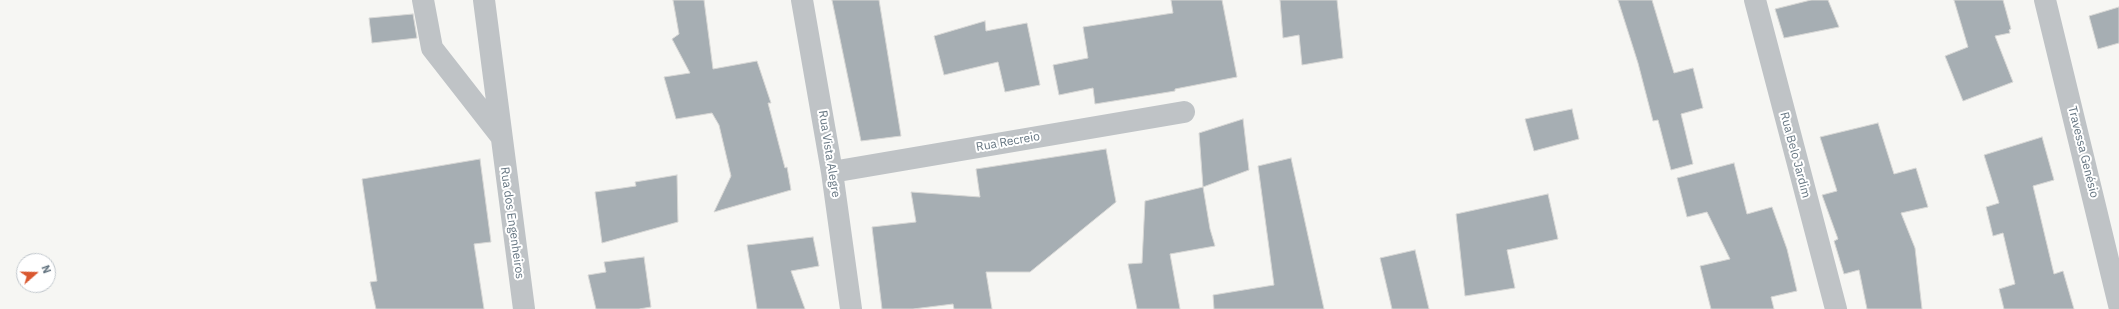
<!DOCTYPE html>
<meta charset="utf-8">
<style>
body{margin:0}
#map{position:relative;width:2119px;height:309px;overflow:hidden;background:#f6f6f3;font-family:"IBM Plex Sans",sans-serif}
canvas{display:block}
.north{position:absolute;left:16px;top:253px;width:40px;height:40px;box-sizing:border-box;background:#fff;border:1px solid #c2c8cd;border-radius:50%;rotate:70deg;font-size:11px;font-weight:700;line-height:16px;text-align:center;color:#667682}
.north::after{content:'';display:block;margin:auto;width:14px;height:18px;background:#d9572f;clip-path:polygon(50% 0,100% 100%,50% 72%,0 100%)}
</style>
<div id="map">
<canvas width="2119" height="309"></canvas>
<div class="north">N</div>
</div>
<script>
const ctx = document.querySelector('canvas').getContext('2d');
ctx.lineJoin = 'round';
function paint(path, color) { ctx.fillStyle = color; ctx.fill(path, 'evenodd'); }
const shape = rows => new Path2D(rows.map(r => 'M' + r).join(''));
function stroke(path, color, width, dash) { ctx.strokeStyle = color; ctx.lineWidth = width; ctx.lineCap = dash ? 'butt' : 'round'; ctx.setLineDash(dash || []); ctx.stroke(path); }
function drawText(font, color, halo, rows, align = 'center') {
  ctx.font = font + ' "IBM Plex Sans",sans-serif'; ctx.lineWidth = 4; ctx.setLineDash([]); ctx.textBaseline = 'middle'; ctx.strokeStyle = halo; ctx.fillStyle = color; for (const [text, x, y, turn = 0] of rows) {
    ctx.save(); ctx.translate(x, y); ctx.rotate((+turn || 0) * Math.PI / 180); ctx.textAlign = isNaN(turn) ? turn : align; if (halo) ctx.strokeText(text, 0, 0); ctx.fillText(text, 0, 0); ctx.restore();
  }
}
const building = shape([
 [673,0,704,0,713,69,757,61,771,103,768,103,785,168,787,167,791,190,714,212,731,176,719,125,712,113,676,119,664,77,690,73,672,39,679,34,673,0],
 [832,0,879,0,901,136,861,141,832,0],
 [1171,0,1222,0,1237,77,1175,89,1175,91,1095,104,1093,88,1059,95,1053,65,1088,58,1083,27,1173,13,1171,0],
 [1280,0,1337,0,1343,58,1302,65,1299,35,1283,38,1280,0],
 [1618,0,1652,0,1674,73,1693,68,1703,108,1681,114,1693,164,1671,170,1658,120,1653,121,1638,63,1618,0],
 [1811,0,1828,0,1839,27,1784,38,1775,9,1811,0],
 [1954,0,2003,0,2011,29,2009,30,2010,33,1995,36,2013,82,1963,101,1945,56,1968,47,1954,0],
 [2119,7,2119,43,2098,49,2089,16,2119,7],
 [413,14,417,38,372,43,369,18,413,14],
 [985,21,986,31,1027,23,1040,85,1005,92,998,62,944,75,934,36,985,21],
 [1572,109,1579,139,1534,151,1525,119,1572,109],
 [1243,119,1249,170,1203,187,1199,133,1243,119],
 [1878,123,1894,174,1916,168,1928,207,1901,213,1915,248,1922,309,1867,309,1859,270,1844,274,1834,241,1838,239,1822,195,1837,191,1820,137,1878,123],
 [2042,137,2054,180,2033,186,2054,274,2063,271,2074,309,2004,309,1999,289,2015,284,2003,233,1993,236,1986,207,1999,203,1984,155,2042,137],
 [1106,149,1116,202,1030,272,986,272,992,309,954,309,953,304,913,309,882,309,872,227,916,222,911,192,980,197,976,169,1106,149],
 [1291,158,1324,309,1214,309,1213,295,1274,285,1258,166,1291,158],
 [480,159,491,242,474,244,484,309,376,309,370,282,377,281,362,179,480,159],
 [1734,163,1747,214,1772,207,1787,249,1797,291,1771,297,1774,309,1711,309,1700,266,1730,259,1707,212,1687,217,1677,178,1734,163],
 [677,175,678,222,602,243,595,192,636,186,635,182,677,175],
 [1203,187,1210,229,1215,246,1170,254,1180,309,1137,309,1128,264,1142,263,1145,201,1203,187],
 [1548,194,1558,239,1507,250,1515,288,1465,296,1456,214,1548,194],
 [813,237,819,266,791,271,805,309,757,309,747,245,813,237],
 [1415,250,1429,309,1392,309,1380,258,1415,250],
 [644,257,651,307,639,309,596,309,588,275,606,272,604,262,644,257]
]);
const minor = shape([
 [423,0,432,48,500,135],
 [484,0,524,309],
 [802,0,832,172,851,309],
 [1755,0,1836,309],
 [2045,0,2119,305],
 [832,172,1184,112]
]);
const streetNames = [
 ["Rua Recreio",1008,142,-10],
 ["Travessa Genésio",2083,152,76],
 ["Rua Vista Alegre",829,154,81],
 ["Rua Belo Jardim",1795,155,75],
 ["Rua dos Engenheiros",512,223,82]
];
paint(building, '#a6aeb3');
stroke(building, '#d7d7d5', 1);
stroke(minor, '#bfc3c6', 22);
drawText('12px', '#667682', '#fff', streetNames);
</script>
